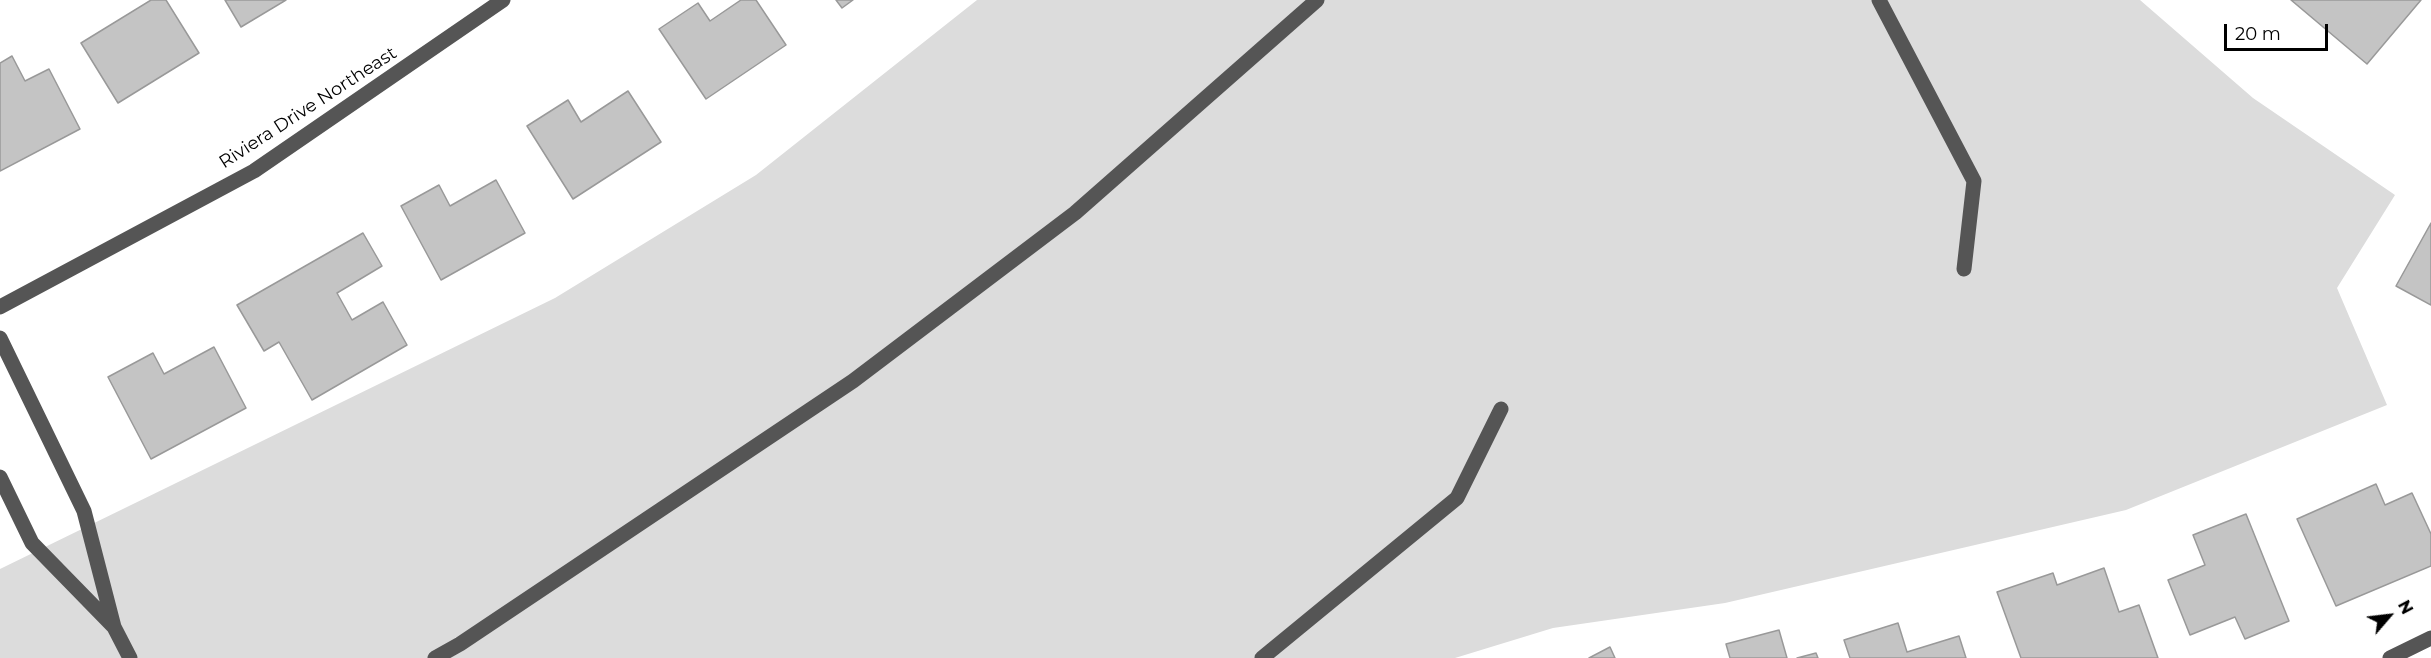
<!DOCTYPE html>
<style>
body{margin:0}
#map{position:relative;width:2431px;height:658px;overflow:hidden;background:#fff;font-family:Montserrat,sans-serif}
canvas{display:block}
.north{position:absolute;left:2359px;top:586px;width:60px;height:60px;-webkit-text-stroke:4px #fff;paint-order:stroke;rotate:62deg;font-size:16px;font-weight:700;line-height:24px;text-align:center;color:#000}
.north::after{content:'';display:block;margin:auto;width:21px;height:27px;background:#000;clip-path:polygon(50% 0,100% 100%,50% 72%,0 100%)}
.scale{position:absolute;left:2224px;top:24px;width:104px;height:27px;box-sizing:border-box;border:3px solid #000;border-top:0;padding-left:8px;font-size:18px;line-height:21px;white-space:nowrap;color:#000;-webkit-text-stroke:4px #fff;paint-order:stroke}
</style>
<div id="map">
<canvas width="2431" height="658"></canvas>
<div class="north">N</div>
<div class="scale">20 m</div>
</div>
<script>
const ctx = document.querySelector('canvas').getContext('2d');
ctx.lineJoin = 'round';
function paint(path, color) { ctx.fillStyle = color; ctx.fill(path, 'evenodd'); }
const shape = rows => new Path2D(rows.map(r => 'M' + r).join(''));
function stroke(path, color, width, dash) { ctx.strokeStyle = color; ctx.lineWidth = width; ctx.lineCap = dash ? 'butt' : 'round'; ctx.setLineDash(dash || []); ctx.stroke(path); }
function drawText(font, color, halo, rows, align = 'center') {
  ctx.font = font + ' Montserrat,sans-serif'; ctx.lineWidth = 4.5; ctx.setLineDash([]); ctx.textBaseline = 'middle'; ctx.strokeStyle = halo; ctx.fillStyle = color; for (const [text, x, y, turn = 0] of rows) {
    ctx.save(); ctx.translate(x, y); ctx.rotate((+turn || 0) * Math.PI / 180); ctx.textAlign = isNaN(turn) ? turn : align; if (halo) ctx.strokeText(text, 0, 0); ctx.fillText(text, 0, 0); ctx.restore();
  }
}
const green = shape([
 [977,0,2140,0,2253,98,2395,195,2337,288,2387,405,2126,510,1725,603,1553,628,1455,658,0,658,0,569,555,298,756,175]
]);
const building = shape([
 [151,0,166,0,199,53,118,103,81,43,151,0],
 [225,0,286,0,241,27,225,0],
 [741,0,756,0,786,45,706,99,659,29,698,3,710,21,741,0],
 [836,0,853,0,842,8,836,0],
 [2291,0,2421,0,2367,64,2291,0],
 [12,56,25,81,49,69,80,129,0,171,0,63,12,56],
 [628,91,661,142,573,199,527,126,568,100,581,122,628,91],
 [496,180,525,233,441,280,401,206,439,185,450,206,496,180],
 [2431,223,2431,305,2396,286,2431,223],
 [363,233,382,266,337,293,352,320,383,302,407,345,312,400,279,342,264,351,237,305,363,233],
 [214,347,246,408,151,459,108,377,153,353,164,374,214,347],
 [2376,484,2385,505,2412,493,2431,534,2431,566,2336,606,2297,519,2376,484],
 [2246,514,2289,621,2245,639,2235,617,2190,635,2168,580,2205,565,2193,535,2246,514],
 [2104,568,2119,612,2139,605,2158,658,2021,658,1997,592,2053,573,2057,585,2104,568],
 [1898,623,1907,652,1959,636,1966,658,1850,658,1844,640,1898,623],
 [1779,630,1787,658,1730,658,1726,644,1779,630],
 [1610,647,1615,658,1589,658,1610,647],
 [1816,653,1818,658,1797,658,1816,653]
]);
const minor = shape([
 [1879,0,1974,181,1964,269],
 [0,307,254,171,503,0],
 [0,338,84,511,114,627,130,658],
 [0,477,32,543,113,626],
 [435,658,460,644,853,381,1075,213,1317,0],
 [1262,658,1457,498,1501,409],
 [2390,658,2431,638]
]);
const streetNames = [
 ["Riviera Drive Northeast",308,108,-33]
];
paint(green, '#dcdcdc');
paint(building, '#c4c4c4');
stroke(building, '#999', 1.5);
stroke(minor, '#555', 15);
drawText('18px', '#000', '#fff', streetNames);
</script>
